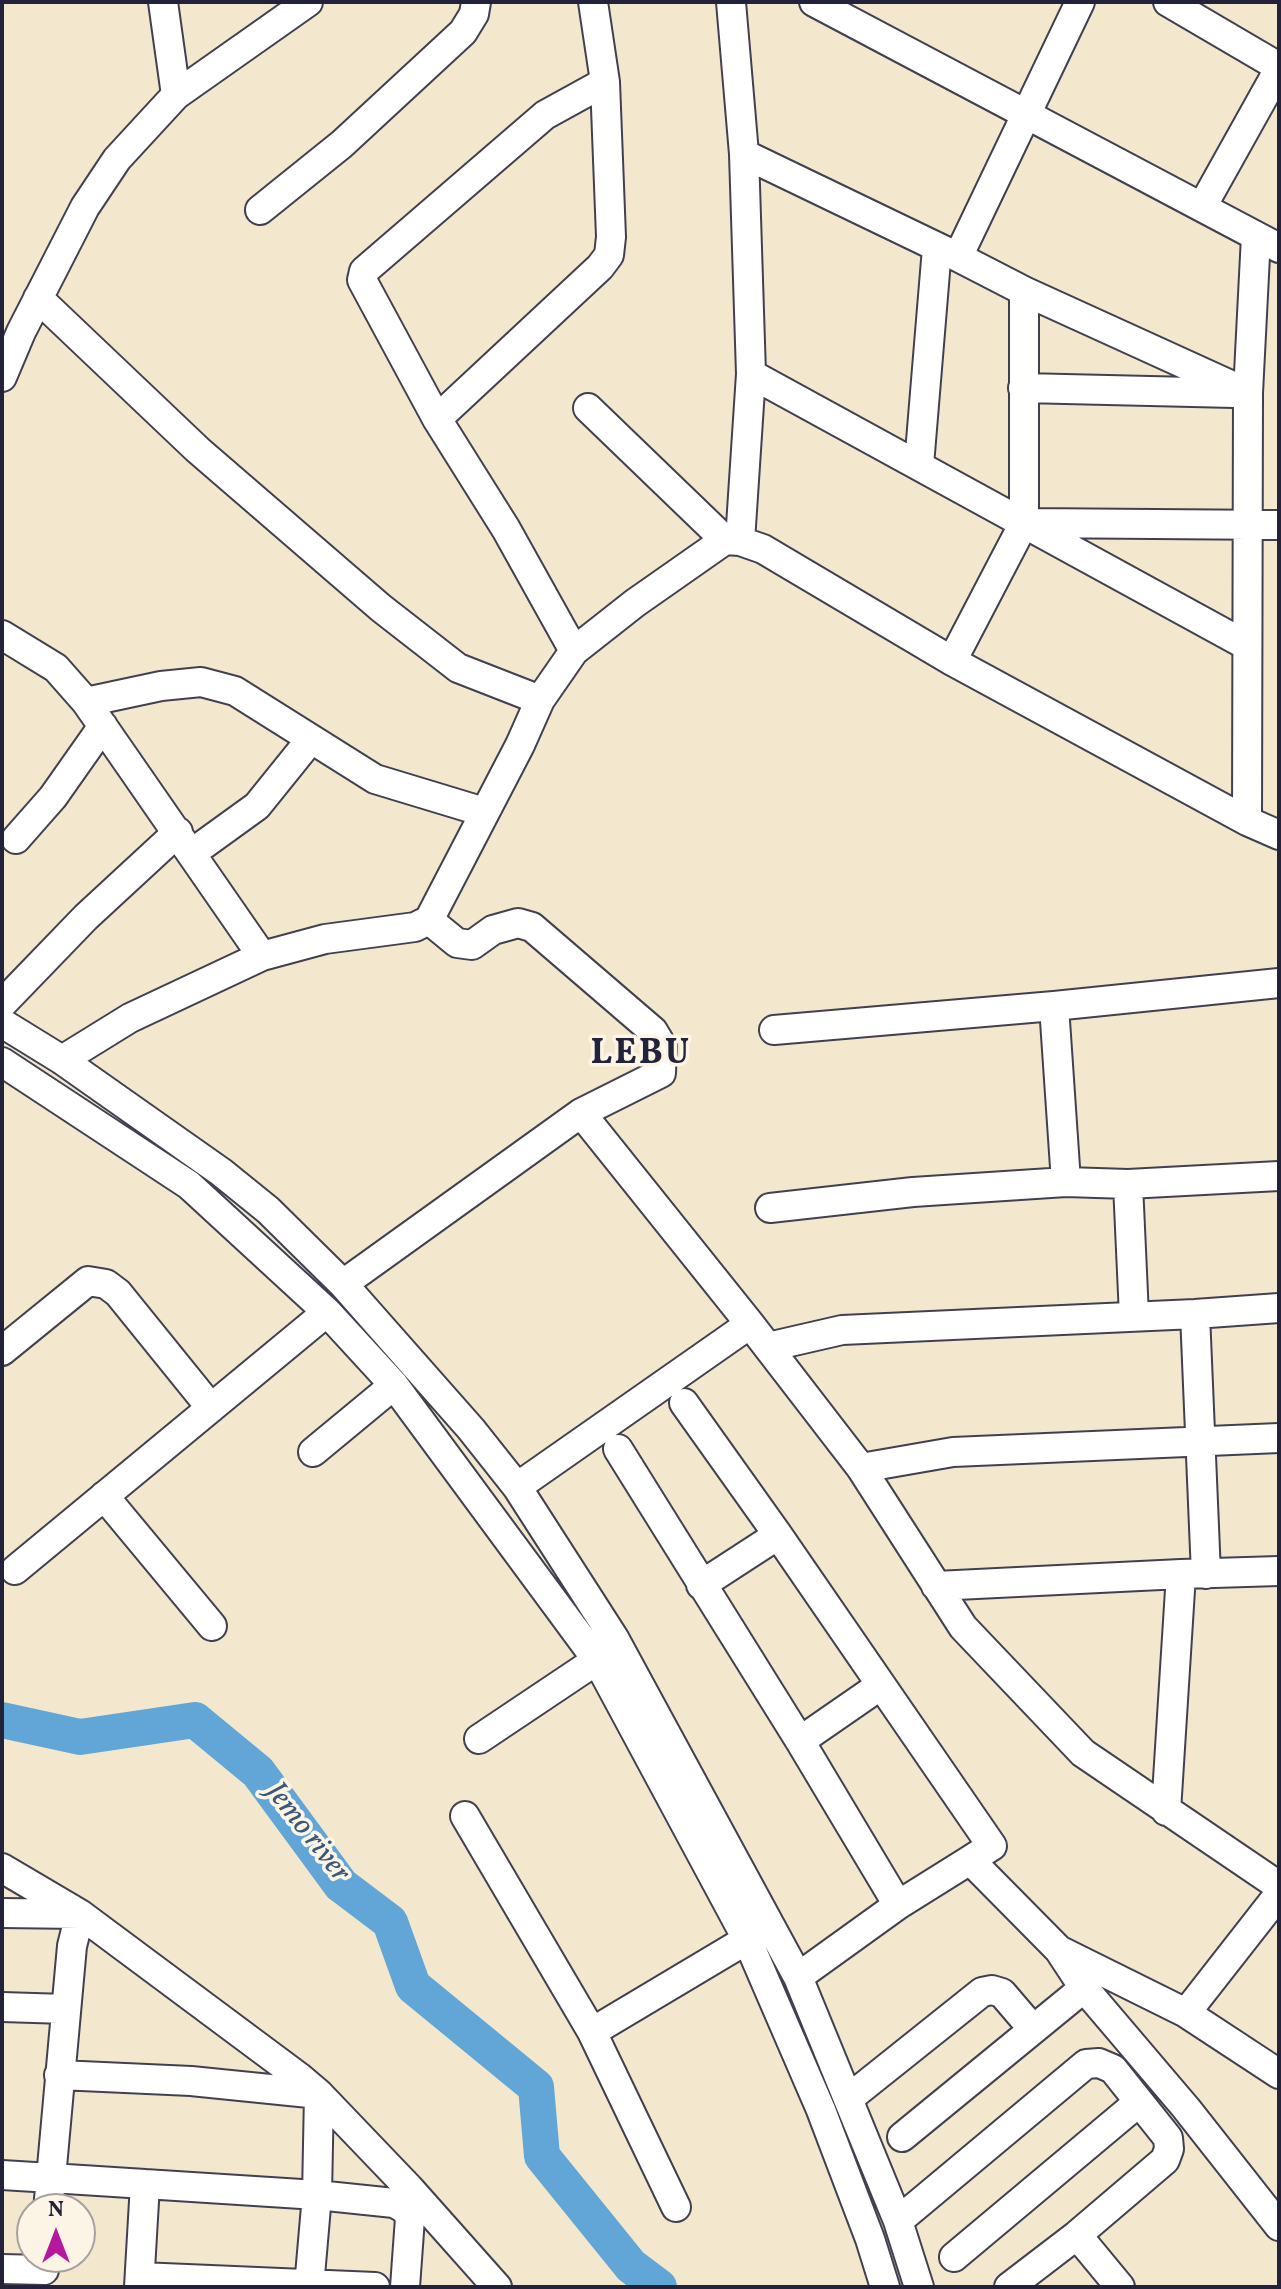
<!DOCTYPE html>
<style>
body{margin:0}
#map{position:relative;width:1281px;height:2289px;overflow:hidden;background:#f3e8cd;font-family:Vollkorn,serif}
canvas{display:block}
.frame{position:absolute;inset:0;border:4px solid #22223b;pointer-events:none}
.north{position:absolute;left:16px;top:2193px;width:80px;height:80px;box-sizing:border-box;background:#fcf5e5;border:2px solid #a5a1a1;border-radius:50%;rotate:0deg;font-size:22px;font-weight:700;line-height:32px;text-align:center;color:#22223b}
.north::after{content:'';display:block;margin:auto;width:28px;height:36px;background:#b5179e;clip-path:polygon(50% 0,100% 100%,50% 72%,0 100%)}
</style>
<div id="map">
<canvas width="1281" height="2289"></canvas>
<div class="frame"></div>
<div class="north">N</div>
</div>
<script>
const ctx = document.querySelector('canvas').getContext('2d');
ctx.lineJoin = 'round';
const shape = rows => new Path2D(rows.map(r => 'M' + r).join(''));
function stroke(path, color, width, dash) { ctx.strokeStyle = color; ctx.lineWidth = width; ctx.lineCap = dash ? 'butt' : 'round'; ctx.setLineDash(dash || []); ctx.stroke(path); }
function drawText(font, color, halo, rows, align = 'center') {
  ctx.font = font + ' Vollkorn,serif'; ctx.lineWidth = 7; ctx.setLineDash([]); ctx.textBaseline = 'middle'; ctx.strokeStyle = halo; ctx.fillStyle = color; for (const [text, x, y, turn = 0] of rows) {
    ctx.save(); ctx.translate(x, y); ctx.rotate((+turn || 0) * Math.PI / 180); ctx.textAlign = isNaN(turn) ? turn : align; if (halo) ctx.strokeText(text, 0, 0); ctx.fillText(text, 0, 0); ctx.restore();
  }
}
const river = shape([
 [2,1720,80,1737,195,1720,258,1772,341,1885,390,1922,413,1986,536,2087,542,2156,631,2266,659,2287]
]);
const minor = shape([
 [163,2,176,95],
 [731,2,744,154,751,374,740,541],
 [814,2,1279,248],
 [1168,2,1279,67],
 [744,154,958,257,1024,291,1248,393],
 [1202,207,1279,69],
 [260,210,342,144,463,32,474,14,476,2],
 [958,257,1080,2],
 [38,298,198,450,381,608,458,668,540,700],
 [751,374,1246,645],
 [2,377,21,332,85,207,117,159,176,95,308,2],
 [1023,388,1234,393],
 [588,408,725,540],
 [437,419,600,267,609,255,611,237,605,82,593,2],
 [919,465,937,248],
 [1028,523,1279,525],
 [2,635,56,668,86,702,262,956],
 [574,651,506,529,437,419,362,280,364,271,545,115,605,82],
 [952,661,1024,523,1024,291],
 [86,702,161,686,201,682,235,691,375,779,484,812],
 [1247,821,1248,393,1256,236],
 [16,839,53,797,103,726],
 [192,853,257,806,311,739],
 [429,920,457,943,472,945,493,930,518,923,532,927,653,1031,662,1046,661,1073,581,1113],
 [2,1004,86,917,178,832],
 [1054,1006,1066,1182],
 [2,1023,62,1060,221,1172,268,1210,343,1284,471,1429,517,1487,614,1638,798,1977,898,2221,919,2287],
 [774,1030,1054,1006,1279,983],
 [62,1060,130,1018,262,956,325,939,415,927,429,920,520,745,540,700,574,651,635,603,725,540,740,541,763,549,952,661,1247,821,1279,835],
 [2,1062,189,1185,327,1312,394,1385,597,1660,747,1939,821,2110,870,2239,885,2287],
 [1128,1184,1134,1316],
 [770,1208,913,1192,1066,1182,1128,1184,1279,1176],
 [343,1284,581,1113,750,1324,861,1468,963,1627,1083,1753,1279,1886],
 [1195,1314,1206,1574],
 [768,1347,842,1330,1195,1314,1279,1308],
 [2,1351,88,1281,106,1284,118,1293,211,1408],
 [684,1403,778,1535,992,1846,970,1860,1059,1950,1084,1988,1186,2108,1279,2226],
 [618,1449,800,1741,898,1905,970,1860],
 [313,1452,394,1385],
 [861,1468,953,1452,1279,1438],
 [517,1487,750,1324],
 [104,1496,212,1626],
 [15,1570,327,1312],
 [701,1585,778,1535],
 [936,1586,1181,1574],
 [479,1739,597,1660],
 [800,1741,881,1685],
 [1166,1811,1181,1574,1279,1571],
 [465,1816,592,2032,676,2207],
 [2,1868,80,1914,72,1946,51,2178,2,2175],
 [1279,1894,1186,2013,1279,2074],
 [2,1913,80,1914,299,2077,319,2094,409,2188,497,2287],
 [1061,1951,1186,2013],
 [798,1977,898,1905],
 [2,2007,66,2009],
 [592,2032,763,1930],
 [59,2075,191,2081,319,2094,317,2195,309,2287],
 [848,2099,982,1992,992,1990,1002,1993,1032,2028],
 [902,2137,1084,1988],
 [48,2209,51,2178,317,2195,394,2203,405,2209,410,2218,405,2287],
 [898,2221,1086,2064,1099,2063,1113,2069,1168,2138,1169,2149,1165,2160,1077,2235,1009,2287],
 [1077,2235,1120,2287],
 [954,2257,1139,2102],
 [2,2269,44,2270],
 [140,2277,375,2287],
 [139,2287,145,2184]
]);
const waterNames = [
 ["Jemo river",306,1834,52]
];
const districtNames = [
 ["LEBU",641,1056]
];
stroke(river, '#61a6d7', 36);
stroke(minor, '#414051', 32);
stroke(minor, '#fff', 28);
drawText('italic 30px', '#3b5779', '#fcf5e5', waterNames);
ctx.letterSpacing = '2px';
drawText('bold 36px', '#22223b', '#fcf5e5', districtNames);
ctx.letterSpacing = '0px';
</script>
